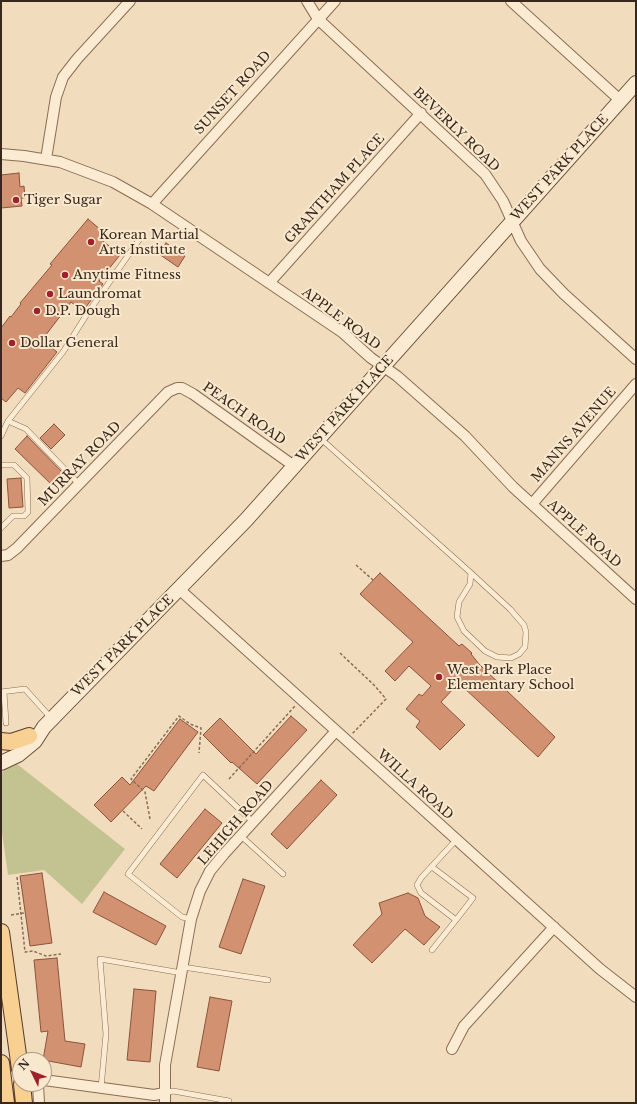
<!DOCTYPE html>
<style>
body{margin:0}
#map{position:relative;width:637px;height:1104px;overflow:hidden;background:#f1ddbe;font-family:"Libre Baskerville",serif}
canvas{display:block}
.frame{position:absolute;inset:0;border:2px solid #39271b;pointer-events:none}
.north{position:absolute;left:12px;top:1052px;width:40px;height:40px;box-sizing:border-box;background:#f8e8ce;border:1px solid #ac9b86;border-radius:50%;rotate:313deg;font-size:11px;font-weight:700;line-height:16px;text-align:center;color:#39271b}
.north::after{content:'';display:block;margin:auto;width:14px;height:18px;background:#9e212c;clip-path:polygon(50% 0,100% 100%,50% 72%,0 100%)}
</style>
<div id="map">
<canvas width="637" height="1104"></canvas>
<div class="frame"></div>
<div class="north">N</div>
</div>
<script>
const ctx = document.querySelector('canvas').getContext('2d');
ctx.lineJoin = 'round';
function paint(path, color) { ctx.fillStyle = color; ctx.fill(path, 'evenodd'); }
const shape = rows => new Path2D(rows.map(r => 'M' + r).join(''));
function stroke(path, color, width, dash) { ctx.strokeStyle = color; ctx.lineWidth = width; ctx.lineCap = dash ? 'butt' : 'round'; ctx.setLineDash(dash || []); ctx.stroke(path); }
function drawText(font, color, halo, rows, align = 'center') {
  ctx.font = font + ' "Libre Baskerville",serif'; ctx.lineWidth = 4; ctx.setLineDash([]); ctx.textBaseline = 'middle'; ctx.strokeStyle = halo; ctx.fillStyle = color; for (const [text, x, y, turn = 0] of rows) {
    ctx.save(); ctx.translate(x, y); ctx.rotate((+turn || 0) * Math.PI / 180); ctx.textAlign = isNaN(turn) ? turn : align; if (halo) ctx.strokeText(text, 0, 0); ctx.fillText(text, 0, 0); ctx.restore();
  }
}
const cemetery = shape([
 [17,764,125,849,82,904,44,870,8,875,1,825,1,774,6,768]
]);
const building = shape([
 [19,173,20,187,24,186,25,198,21,198,22,206,1,208,1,175,19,173],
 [88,219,107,235,103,241,120,255,99,281,103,284,83,311,71,302,42,340,57,352,25,393,18,388,6,402,1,398,1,328,10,316,11,317,21,304,20,303,52,265,50,264,88,219],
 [166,243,185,256,178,267,159,254,166,243],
 [54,424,65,435,51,449,40,438,54,424],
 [27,436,65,475,53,486,15,449,27,436],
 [21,478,23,507,9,508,7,479,21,478],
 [380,573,459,646,462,644,472,653,471,654,479,664,555,737,538,757,462,686,455,687,441,702,465,725,440,750,416,727,420,721,406,709,419,694,422,696,431,686,409,666,395,681,385,671,413,642,360,594,380,573],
 [291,716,307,730,257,784,232,762,231,763,203,735,220,718,256,754,291,716],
 [180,719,198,732,154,791,146,786,111,822,94,805,122,777,130,785,180,719],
 [321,780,337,795,287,849,271,834,321,780],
 [205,809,222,823,177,878,160,864,205,809],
 [42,873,52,943,30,946,20,876,42,873],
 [243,879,265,886,241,954,219,947,243,879],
 [104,892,166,926,156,945,93,912,104,892],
 [408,893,418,898,425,916,440,927,424,945,405,929,372,963,353,945,382,914,379,903,408,893],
 [57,958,65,1041,85,1044,81,1067,43,1060,48,1031,41,1032,34,960,57,958],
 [134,989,156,991,150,1062,127,1060,134,989],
 [210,997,232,1001,219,1071,197,1067,210,997]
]);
const path = shape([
 [356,565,373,580],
 [340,653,374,685,386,699,352,734],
 [229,779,295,706],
 [123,811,142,829],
 [150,819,145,792,131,779,179,716,190,724,201,728,199,753],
 [17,877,25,952,33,951,46,956,61,954],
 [11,915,24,913]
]);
const lane = shape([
 [8,421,26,429,79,484],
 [1,436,8,421,63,352,87,314,141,237],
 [320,438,471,573,510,609,524,625,526,632,525,647,519,654,511,658,497,657,485,651,464,631,457,617,459,602,470,584,471,573],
 [1,465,14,465,27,478,28,512,24,516,13,516,1,528],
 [1,692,25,689,51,718],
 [4,692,6,723],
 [241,836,283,874],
 [432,867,473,898,456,920],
 [191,919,182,917,128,874,203,775,253,822],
 [432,950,456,920,421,893,417,885,421,878,457,839],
 [183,967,268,980],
 [101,1088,106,1034,100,959,182,973],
 [165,1093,173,1091,229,1101]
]);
const street = shape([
 [307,1,318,19,485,174,503,201,521,241,540,269,564,294,636,359],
 [511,1,620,100],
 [1,154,24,156,60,162,113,182,152,204,342,332,371,358,397,376,465,436,513,487,636,599],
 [46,159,56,97,63,77,77,59,130,1],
 [152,204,335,1],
 [269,283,421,113],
 [532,504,636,384],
 [1,556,8,555,17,548,168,392,177,388,182,388,193,394,294,466],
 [179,589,600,969,636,997],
 [452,1049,464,1026,554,927],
 [44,1080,154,1095,164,1093],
 [38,1084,39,1103],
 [165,1103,165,1065,191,919,200,891,210,871,224,854,336,731]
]);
const secondary = shape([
 [1,763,18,755,35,741,44,727,246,520,636,83]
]);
const primary = shape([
 [1,741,11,742,29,736],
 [1,932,20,1069],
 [1,1063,6,1103],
 [22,1084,24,1103]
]);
const markers = [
 [16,200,4,"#9e212c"],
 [91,242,4,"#9e212c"],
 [65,275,4,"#9e212c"],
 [50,294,4,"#9e212c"],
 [37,311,4,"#9e212c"],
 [12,343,4,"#9e212c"],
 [439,677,4,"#9e212c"]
];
const streetNames = [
 ["SUNSET ROAD",233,93,-48],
 ["BEVERLY ROAD",456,130,44],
 ["WEST PARK PLACE",560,168,-48],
 ["GRANTHAM PLACE",335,189,-48],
 ["APPLE ROAD",341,319,37],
 ["WEST PARK PLACE",345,409,-48],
 ["PEACH ROAD",244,414,35],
 ["MANNS AVENUE",574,435,-49],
 ["MURRAY ROAD",80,464,-46],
 ["APPLE ROAD",584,534,42],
 ["WEST PARK PLACE",123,646,-45],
 ["WILLA ROAD",415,785,42],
 ["LEHIGH ROAD",236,823,-49]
];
const poiNames = [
 ["Tiger Sugar",24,200],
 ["Korean Martial",99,235],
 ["Arts Institute",99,250],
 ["Anytime Fitness",73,275],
 ["Laundromat",58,294],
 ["D.P. Dough",45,311],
 ["Dollar General",20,343],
 ["West Park Place",447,670],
 ["Elementary School",447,685]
];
paint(cemetery, '#c2c391');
paint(building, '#d29171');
stroke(building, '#8b533a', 1);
stroke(lane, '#8a6d55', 6);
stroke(street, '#8a6d55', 12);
stroke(secondary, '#6c4e39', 16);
stroke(primary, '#583c2a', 18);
stroke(path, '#8a6d55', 1.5, [3, 2]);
stroke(lane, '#fbebd2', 5);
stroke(street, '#fbebd2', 10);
stroke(secondary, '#fbebd2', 14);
stroke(primary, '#f8d092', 16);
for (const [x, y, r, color] of markers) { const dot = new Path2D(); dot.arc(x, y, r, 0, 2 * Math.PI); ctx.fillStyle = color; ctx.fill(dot); stroke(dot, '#f8e8ce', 1.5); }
drawText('13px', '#39271b', '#f8e8ce', streetNames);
drawText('13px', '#39271b', '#f8e8ce', poiNames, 'left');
</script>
